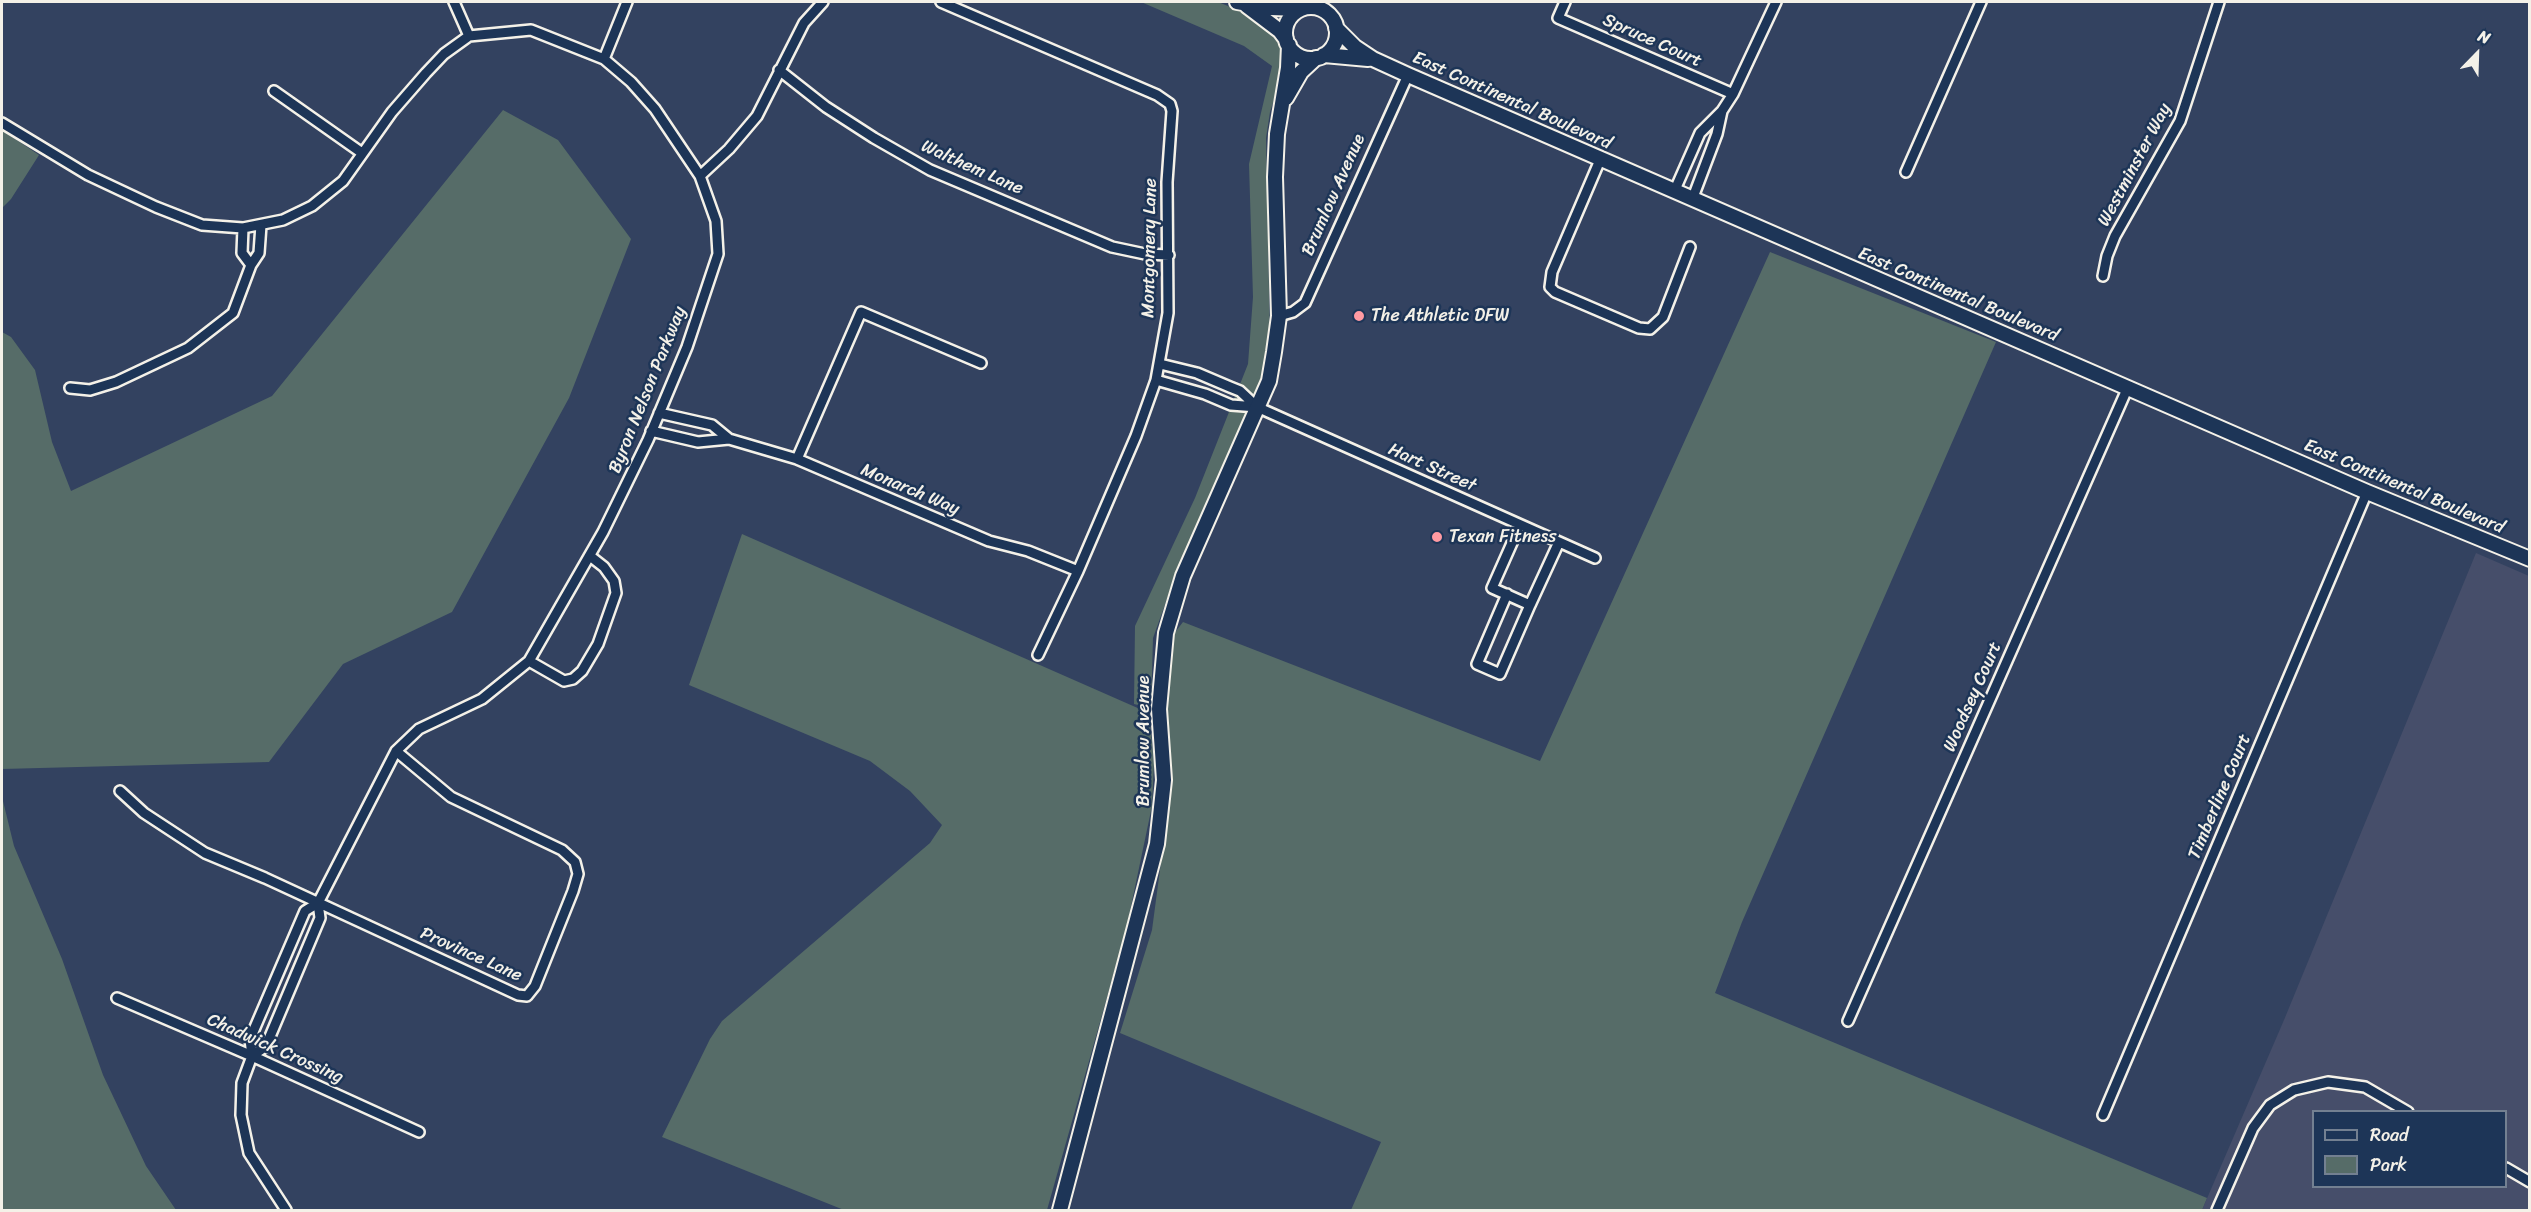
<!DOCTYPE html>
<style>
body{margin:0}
#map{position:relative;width:2531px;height:1212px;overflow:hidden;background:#334260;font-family:Sriracha,sans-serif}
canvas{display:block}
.frame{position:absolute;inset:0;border:3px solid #f4f1e8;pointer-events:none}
.legend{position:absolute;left:2312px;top:1110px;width:195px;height:78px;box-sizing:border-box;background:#1d3557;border:2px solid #738091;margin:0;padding:8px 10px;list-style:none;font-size:18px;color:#f4f1e8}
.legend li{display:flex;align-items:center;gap:12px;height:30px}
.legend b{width:30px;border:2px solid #738091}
.north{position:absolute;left:2447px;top:24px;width:60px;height:60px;-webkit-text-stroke:4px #1d3557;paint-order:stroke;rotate:23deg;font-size:16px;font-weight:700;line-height:24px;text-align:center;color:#f4f1e8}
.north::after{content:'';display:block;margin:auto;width:21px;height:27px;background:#f4f1e8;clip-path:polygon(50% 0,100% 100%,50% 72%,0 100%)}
</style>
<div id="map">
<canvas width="2531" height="1212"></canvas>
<div class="frame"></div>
<ul class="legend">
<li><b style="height:8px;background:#1d3557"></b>Road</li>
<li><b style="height:16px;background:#566c68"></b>Park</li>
</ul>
<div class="north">N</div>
</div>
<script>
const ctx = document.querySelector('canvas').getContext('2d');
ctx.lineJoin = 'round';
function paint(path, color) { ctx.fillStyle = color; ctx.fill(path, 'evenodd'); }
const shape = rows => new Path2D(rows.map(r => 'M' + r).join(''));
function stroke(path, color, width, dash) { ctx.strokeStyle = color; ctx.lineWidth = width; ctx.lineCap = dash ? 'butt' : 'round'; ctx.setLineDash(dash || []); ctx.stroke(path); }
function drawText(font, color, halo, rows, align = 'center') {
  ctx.font = font + ' Sriracha,sans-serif'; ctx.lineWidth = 5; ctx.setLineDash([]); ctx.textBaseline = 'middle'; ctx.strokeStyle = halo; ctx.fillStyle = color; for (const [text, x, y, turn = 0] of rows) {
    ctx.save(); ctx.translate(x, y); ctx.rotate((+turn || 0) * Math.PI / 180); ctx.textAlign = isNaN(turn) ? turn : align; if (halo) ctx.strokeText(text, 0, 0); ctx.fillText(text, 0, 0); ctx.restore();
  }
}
const built = shape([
 [2476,553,2529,576,2529,1210,2202,1210,2284,1020],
 [2314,1112,2506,1112,2506,1186,2314,1186]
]);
const green = shape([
 [1141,2,1218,2,1258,18,1275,33,1284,46,1284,69,1270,112,1266,138,1270,338,1264,376,1172,585,1153,638,1151,708,1134,704,1135,626,1195,498,1248,364,1253,297,1249,164,1272,66,1244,46],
 [503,110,558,140,631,239,569,398,452,612,343,664,269,762,2,769,2,332,11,337,35,370,52,442,71,491,272,396],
 [2,130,39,155,11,199,2,208],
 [1770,252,1996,342,1742,922,1715,993,2207,1198,2202,1210,1351,1210,1381,1142,1120,1033,1152,930,1171,787,1165,685,1173,635,1183,622,1540,761],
 [742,534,1149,713,1154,763,1152,806,1126,930,1047,1210,844,1210,662,1137,710,1039,722,1021,930,843,942,825,910,791,870,761,689,685],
 [2,797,14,846,62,959,103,1075,146,1166,176,1210,2,1210]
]);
const minor = shape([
 [454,2,469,36],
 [941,2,1157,95,1170,104,1172,111,1167,182,1168,313,1156,380,1136,436,1078,571,1038,655],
 [1565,2,1558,18,1733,94],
 [604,59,627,2],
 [779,70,826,107,874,138,930,170,1112,247,1145,254,1169,255],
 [274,91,362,153],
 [2,123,88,175,156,207,202,225,243,228,283,220,312,206,343,181,392,112,426,73,444,54,469,36,531,30,604,59,631,82,655,109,700,176,716,221,718,254,687,347,648,440,603,532,529,661,482,699,419,729,396,751,318,903,305,911,250,1039,252,1056,242,1083,241,1115,249,1153,286,1210],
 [1600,160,1552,272,1550,287,1555,292,1639,328,1650,329,1663,317,1690,247],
 [1906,172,1981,2],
 [700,176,729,149,757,116,804,23,823,2],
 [1674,192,1700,133,1722,111,1733,94,1776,2],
 [1692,200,1717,134,1722,111],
 [243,228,242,253,251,265],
 [2103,276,2107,256,2115,236,2180,121,2219,2],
 [1279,316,1293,312,1305,303,1408,75],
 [1160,364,1197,373,1230,387,1240,391,1257,407,1595,558],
 [1156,380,1205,394,1231,405,1257,407],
 [70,388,90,390,116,382,188,348,233,313,251,265,259,253,261,225],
 [659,413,712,425,729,439],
 [651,431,698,442,729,439,797,459,989,541,1028,551,1078,571],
 [797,459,861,312,981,363],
 [1520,525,1492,588,1530,605,1559,542],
 [1507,594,1477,664,1500,674,1530,605],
 [529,661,564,681,573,679,582,671,598,644,616,593,614,581,604,567,590,556],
 [120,791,144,813,205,853,265,878,518,995,527,996,535,986,573,891,578,874,575,862,562,850,451,797,396,751],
 [117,998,252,1056,419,1132],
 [1848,1021,2128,387],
 [252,1056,266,1046,320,918,318,903],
 [2103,1115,2367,492],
 [2506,1168,2530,1182],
 [2217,1210,2253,1128,2270,1105,2294,1090,2328,1082,2365,1087,2408,1112]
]);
const secondary = shape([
 [1237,2,1271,8,1301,9],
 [1247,6,1280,31,1286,39],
 '1285 33a26 26 0 1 1 52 0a26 26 0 1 1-52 0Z',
 [1336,28,1355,47,1373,59,1408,75,2367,492,2530,559],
 [1324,55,1368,59],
 [1286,98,1301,72,1316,58],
 [1060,1210,1157,844,1164,780,1159,709,1166,633,1183,576,1269,381,1274,352,1279,316,1275,177,1277,134,1288,68,1289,45]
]);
const markers = [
 [1359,316,6,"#ff9aa2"],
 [1437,537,6,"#ff9aa2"]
];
const streetNames = [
 ["Spruce Court",1652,41,24],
 ["East Continental Boulevard",1512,101,24],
 ["Westminster Way",2135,165,-62],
 ["Walthem Lane",972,168,24],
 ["Brumlow Avenue",1334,195,-66],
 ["Montgomery Lane",1150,248,-89],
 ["East Continental Boulevard",1958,295,23],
 ["Byron Nelson Parkway",648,390,-68],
 ["Hart Street",1432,468,24],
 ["East Continental Boulevard",2404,487,23],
 ["Monarch Way",910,490,23],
 ["Woodsey Court",1973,697,-66],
 ["Brumlow Avenue",1144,741,-90],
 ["Timberline Court",2220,797,-67],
 ["Province Lane",471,955,24],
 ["Chadwick Crossing",275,1049,24]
];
const poiNames = [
 ["The Athletic DFW",1371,316],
 ["Texan Fitness",1449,537]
];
paint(built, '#464e6a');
paint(green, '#566c68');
stroke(minor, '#f4f1e8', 14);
stroke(secondary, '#f4f1e8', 18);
stroke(minor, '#1d3557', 9);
stroke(secondary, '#1d3557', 14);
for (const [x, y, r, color] of markers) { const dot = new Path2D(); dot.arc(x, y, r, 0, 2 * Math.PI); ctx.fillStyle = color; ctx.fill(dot); stroke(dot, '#1d3557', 2); }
drawText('18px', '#f4f1e8', '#1d3557', streetNames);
drawText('18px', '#f4f1e8', '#1d3557', poiNames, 'left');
</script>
